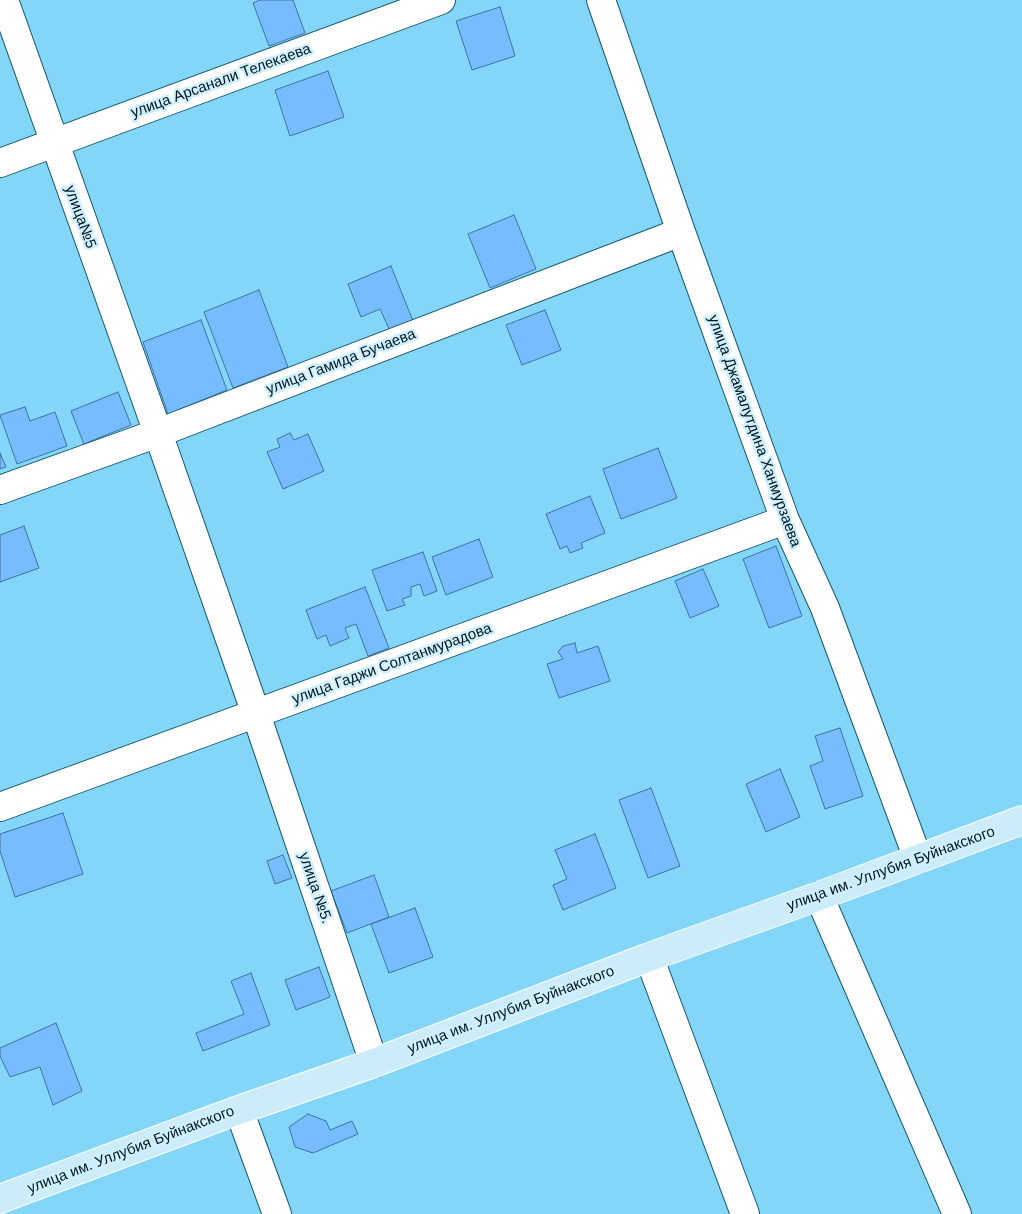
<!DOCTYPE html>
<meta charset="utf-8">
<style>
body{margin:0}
canvas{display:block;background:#84d6f9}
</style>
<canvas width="1022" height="1214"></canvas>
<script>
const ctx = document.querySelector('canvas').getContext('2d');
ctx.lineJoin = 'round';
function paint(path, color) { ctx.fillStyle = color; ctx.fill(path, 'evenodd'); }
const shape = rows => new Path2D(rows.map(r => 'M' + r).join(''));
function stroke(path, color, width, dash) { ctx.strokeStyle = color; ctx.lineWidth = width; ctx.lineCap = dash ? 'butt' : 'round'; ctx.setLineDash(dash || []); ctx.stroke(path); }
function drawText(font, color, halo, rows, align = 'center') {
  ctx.font = font + ' Arial,sans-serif'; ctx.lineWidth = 5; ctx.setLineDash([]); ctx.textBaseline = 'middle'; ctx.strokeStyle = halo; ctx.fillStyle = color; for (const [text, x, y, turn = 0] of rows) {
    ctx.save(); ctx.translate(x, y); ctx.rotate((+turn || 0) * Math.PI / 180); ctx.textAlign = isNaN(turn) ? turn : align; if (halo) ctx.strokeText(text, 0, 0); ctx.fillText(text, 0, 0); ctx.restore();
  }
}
const building = shape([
 [260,0,293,0,305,33,269,46,253,3,260,0],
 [500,7,515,56,472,70,456,21,500,7],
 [328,71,344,117,290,136,275,90,328,71],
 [514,215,536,269,490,288,468,234,514,215],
 [391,266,413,321,390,331,380,309,361,317,348,284,391,266],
 [259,290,288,367,233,388,204,312,259,290],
 [545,310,561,350,522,365,506,325,545,310],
 [201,320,227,390,168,414,143,342,201,320],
 [118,392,131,425,84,444,71,411,118,392],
 [25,407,30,421,55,412,67,446,17,464,0,415,25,407],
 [290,433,294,440,308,434,324,471,283,489,267,452,280,447,277,439,290,433],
 [658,448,677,498,621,519,603,469,658,448],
 [0,453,6,467,0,469,0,453],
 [590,496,605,533,581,543,583,548,570,553,567,546,560,549,546,514,590,496],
 [24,526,39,568,0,582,0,535,24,526],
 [479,539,493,577,446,595,432,557,479,539],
 [776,546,802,616,769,628,743,559,776,546],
 [423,552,437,591,424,596,420,584,411,587,411,596,402,599,405,605,387,611,372,570,423,552],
 [703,569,719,606,690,618,675,581,703,569],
 [365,587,389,648,368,656,356,624,345,628,349,638,330,646,326,635,317,639,306,610,365,587],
 [575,643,577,653,598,646,610,681,559,698,547,664,563,659,558,652,563,646,575,643],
 [840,728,863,796,825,809,810,766,823,761,815,736,840,728],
 [780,769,800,817,766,832,746,784,780,769],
 [651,788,680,866,648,878,619,800,651,788],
 [63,813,83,874,15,897,0,851,0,834,63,813],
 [595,834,616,888,563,910,553,885,567,879,555,850,595,834],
 [283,855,292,878,275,884,267,861,283,855],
 [374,875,389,917,347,933,331,891,374,875],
 [415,908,433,957,389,973,371,924,415,908],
 [319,967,330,997,296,1010,285,980,319,967],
 [251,973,270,1025,203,1051,196,1033,244,1014,231,981,251,973],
 [56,1023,82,1091,53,1105,40,1067,10,1077,0,1056,0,1048,56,1023],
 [308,1114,326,1121,330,1130,352,1121,358,1134,313,1153,295,1147,289,1127,308,1114]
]);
const minor = shape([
 [4,0,158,433,256,714,374,1063],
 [601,0,681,232,785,520,825,608,918,859],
 [0,163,441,0],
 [0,490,158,433,681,232],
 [0,807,785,520],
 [819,896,957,1214],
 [649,957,745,1214],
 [239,1110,277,1214]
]);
const major = shape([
 [0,1199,233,1112,374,1063,649,957,819,896,1022,820]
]);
const streetNames = [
 ["улица Арсанали Телекаева",221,81,-20],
 ["улица№5",80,217,70],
 ["улица Гамида Бучаева",341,362,-21],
 ["улица Джамалутдина Ханмурзаева",754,431,70],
 ["улица Гаджи Солтанмурадова",392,664,-20],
 ["улица им. Уллубия Буйнакского",891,869,-20],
 ["улица №5.",315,888,71],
 ["улица им. Уллубия Буйнакского",511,1010,-21],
 ["улица им. Уллубия Буйнакского",131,1150,-21]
];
paint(building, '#77bcfc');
stroke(building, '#3e73a2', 1);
stroke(minor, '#14576f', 30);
stroke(major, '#fff', 30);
stroke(minor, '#fff', 28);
stroke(major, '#ccecfa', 28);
drawText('15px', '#001620', '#d1f0fe', streetNames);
</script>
